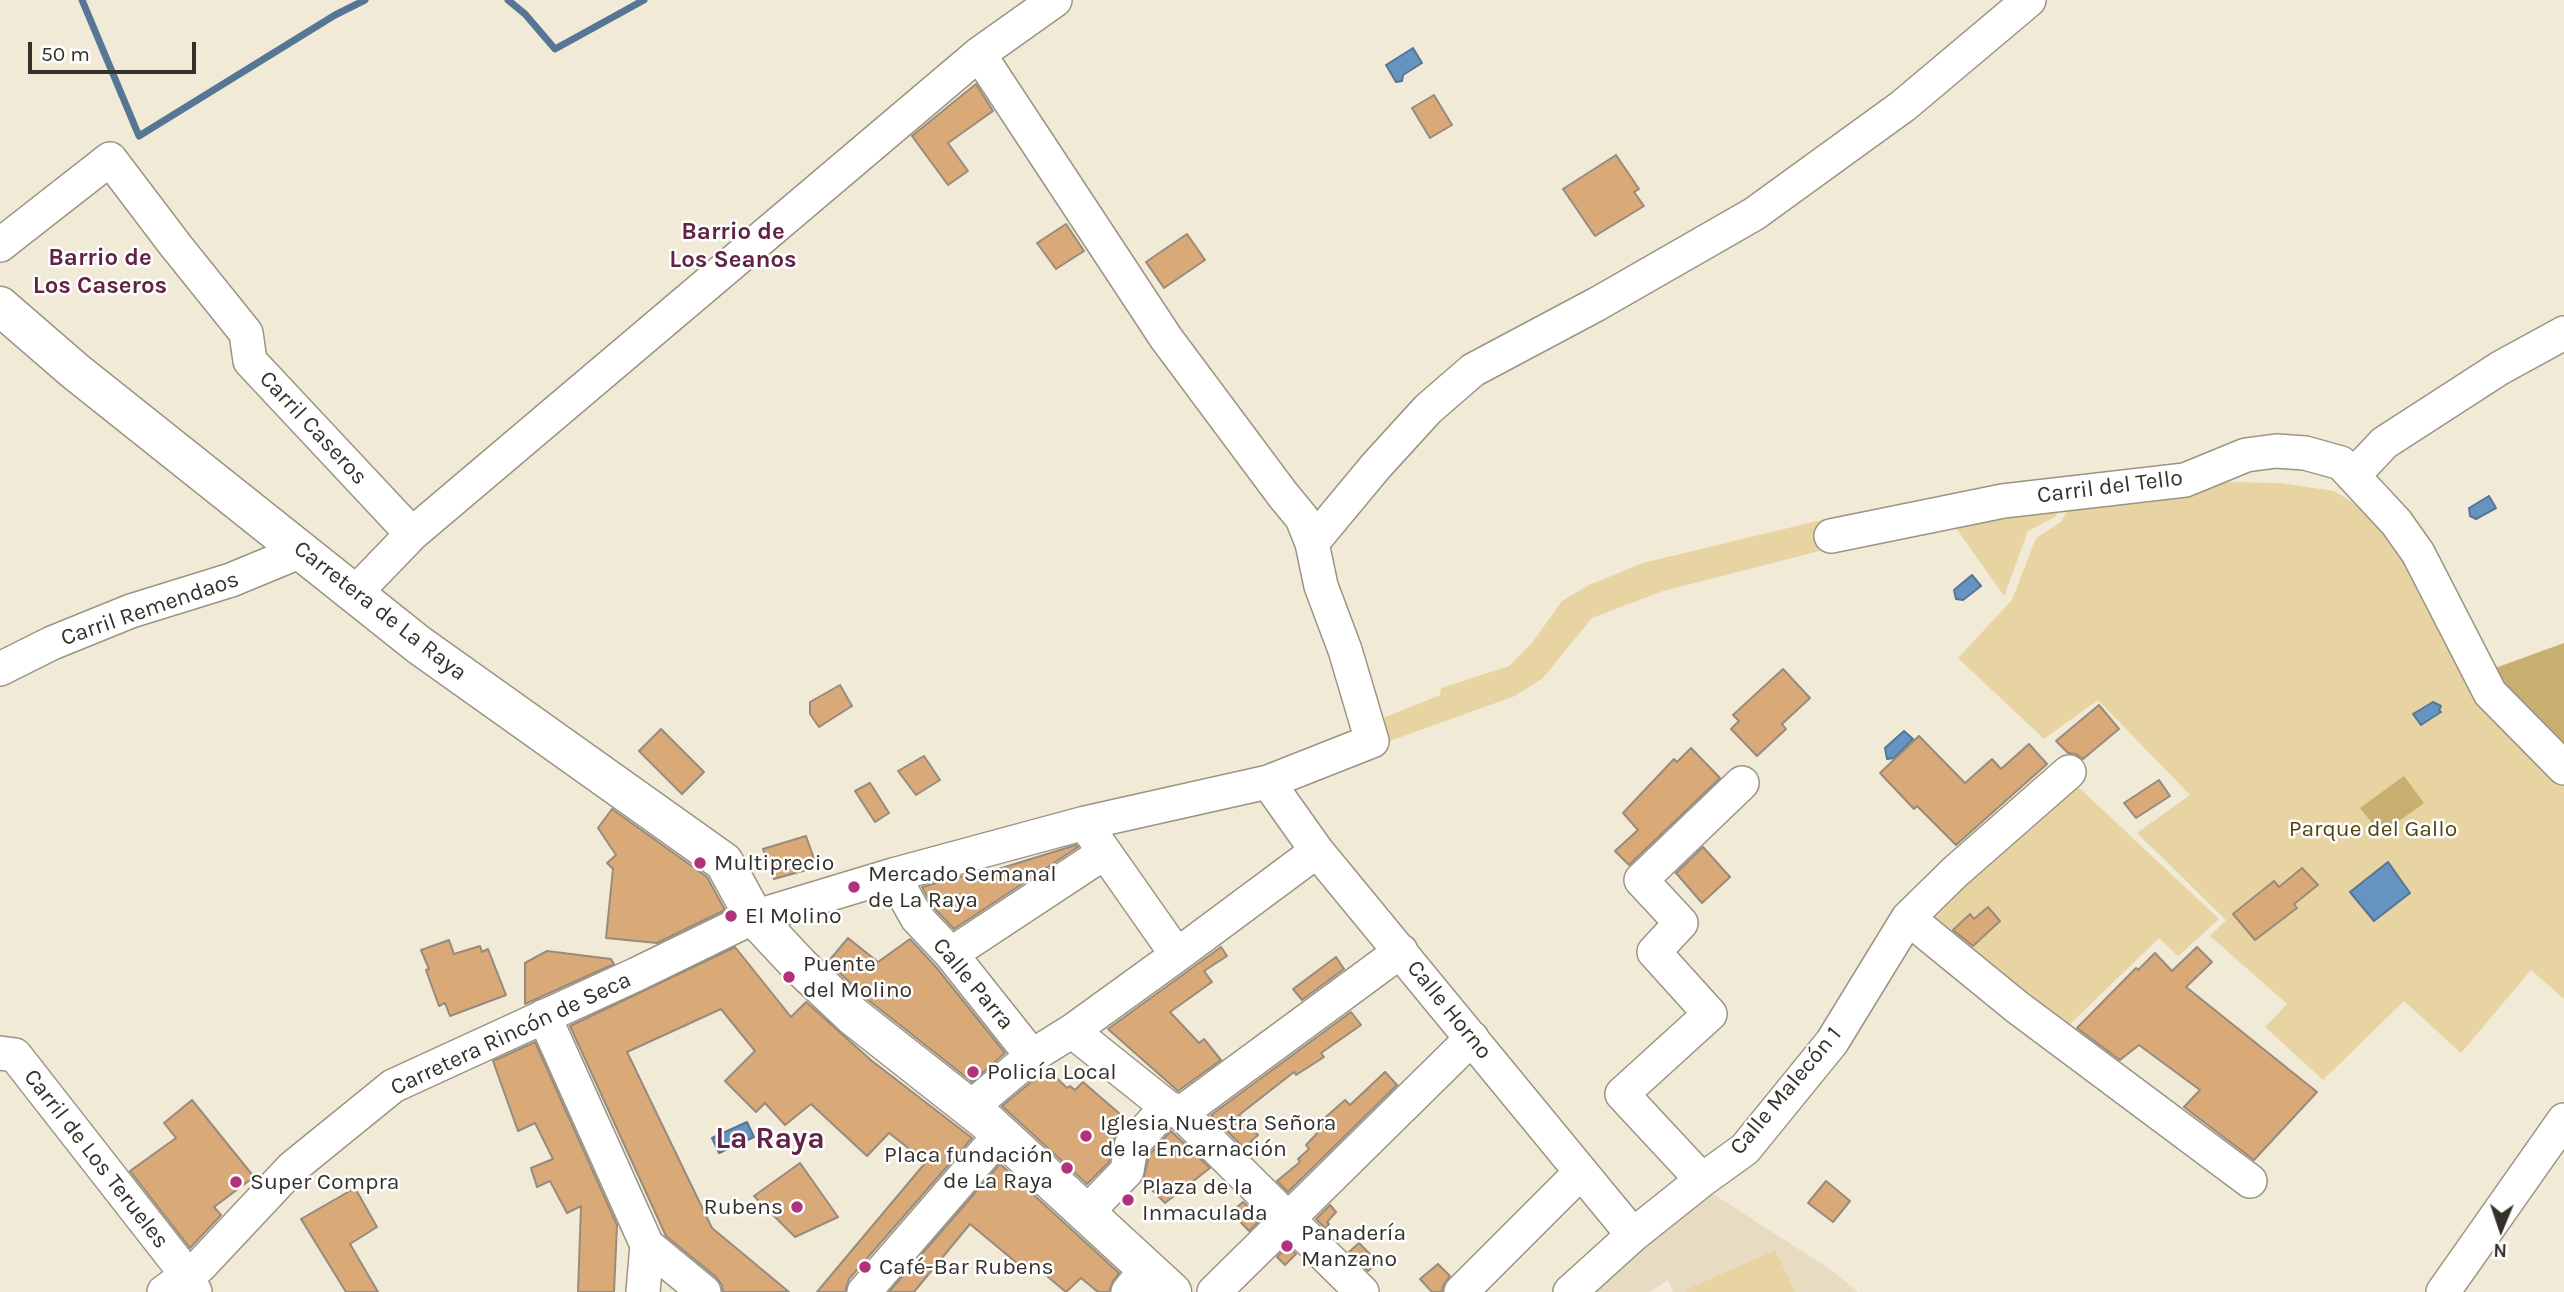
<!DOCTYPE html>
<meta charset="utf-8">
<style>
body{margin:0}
#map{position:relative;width:2564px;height:1292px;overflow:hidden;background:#f1ead7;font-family:Karla,sans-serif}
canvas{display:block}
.north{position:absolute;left:2466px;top:1194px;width:70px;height:70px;-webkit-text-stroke:5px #fff;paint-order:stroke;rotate:182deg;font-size:19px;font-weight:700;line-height:28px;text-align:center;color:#34312a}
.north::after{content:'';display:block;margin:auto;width:24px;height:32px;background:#34312a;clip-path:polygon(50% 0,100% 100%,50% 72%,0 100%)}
.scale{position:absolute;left:28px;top:42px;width:168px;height:32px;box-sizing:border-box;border:4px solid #34312a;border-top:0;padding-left:9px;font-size:21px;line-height:24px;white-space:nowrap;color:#34312a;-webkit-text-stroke:5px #fff;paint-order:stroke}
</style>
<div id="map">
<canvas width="2564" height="1292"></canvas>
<div class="north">N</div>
<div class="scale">50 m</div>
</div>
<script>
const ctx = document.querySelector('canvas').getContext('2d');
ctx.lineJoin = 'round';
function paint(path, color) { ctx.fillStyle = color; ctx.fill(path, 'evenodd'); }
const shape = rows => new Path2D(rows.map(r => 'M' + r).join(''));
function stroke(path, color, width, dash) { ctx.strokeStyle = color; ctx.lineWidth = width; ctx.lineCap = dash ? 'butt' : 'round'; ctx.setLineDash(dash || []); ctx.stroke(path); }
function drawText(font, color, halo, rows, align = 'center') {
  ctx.font = font + ' Karla,sans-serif'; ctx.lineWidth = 5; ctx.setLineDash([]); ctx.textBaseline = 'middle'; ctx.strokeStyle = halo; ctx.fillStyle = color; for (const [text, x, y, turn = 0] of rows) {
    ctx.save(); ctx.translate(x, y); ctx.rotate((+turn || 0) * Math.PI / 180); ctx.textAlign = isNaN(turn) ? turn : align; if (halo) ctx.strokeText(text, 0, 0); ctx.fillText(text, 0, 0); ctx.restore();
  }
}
const built = shape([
 [1707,1190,1831,1270,1858,1292,1673,1292,1668,1280,1650,1292,1594,1292]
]);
const green = shape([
 [2064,480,2065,500,2055,517,2028,531,2004,596,1951,521,1851,543,1663,591,1592,618,1543,678,1515,696,1387,742,1378,720,1440,695,1441,688,1509,666,1532,643,1562,601,1589,585,1643,563,1842,515],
 [2229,482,2280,483,2334,491,2386,523,2564,775,2564,999,2531,970,2461,1053,2404,1001,2323,1080,2265,1027,2287,1004,2210,936,2226,920,2137,833,2190,795,2098,700,2044,739,1958,658,2012,600,2036,538,2061,522,2074,499],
 [2073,782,2219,919,2178,956,2159,938,2060,1034,1915,918],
 [1775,1250,1795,1292,1687,1292,1686,1290]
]);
const forest = shape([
 [2564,643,2564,760,2487,671],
 [2404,776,2424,803,2381,834,2360,808]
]);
const water = shape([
 [1413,48,1422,63,1403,75,1402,81,1396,82,1386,65,1413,48],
 [2489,496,2496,508,2476,519,2470,516,2469,508,2489,496],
 [1972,575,1981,586,1963,600,1956,599,1954,590,1972,575],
 [2433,702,2441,706,2439,710,2441,712,2421,725,2413,714,2433,702],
 [1904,731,1913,739,1894,758,1887,759,1885,748,1904,731],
 [2388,862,2410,893,2374,921,2350,892,2388,862],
 [747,1122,754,1137,719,1153,712,1138,747,1122]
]);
const stream = shape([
 [82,0,139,136,335,15,365,0],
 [508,0,525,14,555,49,644,0]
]);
const building = shape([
 [976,84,993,111,948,143,968,171,948,185,912,136,976,84],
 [1434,95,1452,125,1430,138,1412,108,1434,95],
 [1616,155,1639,189,1634,192,1644,206,1595,236,1563,189,1616,155],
 [1066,224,1084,251,1056,269,1037,243,1066,224],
 [1187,234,1205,260,1164,288,1146,262,1187,234],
 [1783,669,1810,698,1782,724,1786,729,1757,756,1731,729,1739,721,1733,715,1783,669],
 [840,685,852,706,819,727,810,714,810,702,840,685],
 [2099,705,2119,729,2083,759,2076,754,2068,753,2056,741,2099,705],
 [661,729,704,772,682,794,639,751,661,729],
 [1919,736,1965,783,1992,759,2001,769,2029,744,2047,764,1956,845,1917,806,1914,809,1880,773,1919,736],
 [1691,748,1720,778,1629,865,1615,851,1638,830,1623,813,1674,759,1677,762,1691,748],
 [924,756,940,780,916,795,898,771,924,756],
 [2159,780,2170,796,2136,818,2124,803,2159,780],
 [870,783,889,813,875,822,855,791,870,783],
 [612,809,707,877,725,910,657,943,606,938,613,869,607,863,616,855,598,828,612,809],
 [806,836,817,867,774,879,763,849,806,836],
 [1076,845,1078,847,954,929,933,907,922,887,975,873,976,876,1076,845],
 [1703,847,1730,877,1702,903,1676,873,1703,847],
 [2302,868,2318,885,2294,904,2297,908,2255,940,2233,914,2274,881,2279,887,2302,868],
 [1988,907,2000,921,1973,946,1953,930,1970,914,1974,919,1988,907],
 [848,938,878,962,910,939,936,967,1005,1053,972,1082,867,999,828,962,848,938],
 [449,940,454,954,480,946,482,952,488,949,506,995,450,1016,445,1003,439,1006,426,970,429,969,421,950,449,940],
 [735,947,791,1017,806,1002,872,1061,972,1138,849,1279,845,1292,817,1292,926,1162,889,1133,867,1156,811,1104,785,1125,765,1103,756,1112,725,1081,755,1051,721,1009,627,1052,712,1228,789,1292,723,1292,722,1285,716,1277,666,1236,570,1026,735,947],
 [1221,947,1227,956,1204,971,1212,982,1170,1012,1199,1043,1204,1039,1221,1060,1178,1091,1108,1029,1221,947],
 [2197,947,2212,962,2186,987,2317,1092,2254,1160,2184,1107,2200,1090,2139,1045,2120,1060,2077,1028,2136,968,2138,970,2155,953,2172,971,2197,947],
 [547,951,611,959,614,964,525,1004,525,963,547,951],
 [1336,957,1344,969,1302,1000,1293,989,1336,957],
 [1351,1012,1361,1025,1321,1053,1324,1057,1296,1075,1294,1072,1239,1115,1258,1135,1244,1148,1211,1115,1351,1012],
 [535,1042,617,1225,614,1292,578,1292,581,1206,567,1213,550,1181,537,1187,531,1168,553,1159,535,1123,518,1131,493,1061,535,1042],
 [1047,1069,1067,1088,1070,1086,1075,1090,1083,1082,1128,1121,1112,1142,1109,1162,1087,1184,1002,1106,1047,1069],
 [1385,1072,1397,1085,1288,1192,1277,1181,1300,1162,1298,1159,1309,1149,1306,1145,1323,1127,1319,1123,1345,1100,1350,1105,1385,1072],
 [192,1100,254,1177,214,1207,221,1215,190,1248,130,1171,176,1138,164,1123,192,1100],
 [1171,1131,1210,1168,1165,1203,1143,1181,1149,1155,1171,1131],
 [800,1163,838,1217,795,1237,754,1196,800,1163],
 [1000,1164,1119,1273,1113,1281,1109,1292,1098,1292,1081,1278,1066,1292,1030,1262,1024,1269,970,1224,914,1292,889,1292,1000,1164],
 [1826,1181,1850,1201,1833,1222,1808,1203,1826,1181],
 [355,1188,377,1227,350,1244,378,1292,346,1292,301,1219,355,1188],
 [1243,1202,1261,1219,1249,1231,1231,1212,1243,1202],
 [1330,1205,1336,1212,1327,1222,1329,1224,1325,1228,1316,1219,1330,1205],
 [1359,1243,1378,1262,1368,1271,1349,1252,1359,1243],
 [1288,1246,1296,1254,1285,1265,1277,1257,1288,1246],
 [1438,1264,1450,1276,1443,1286,1442,1292,1432,1292,1420,1279,1438,1264]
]);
const minor = shape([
 [979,54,1055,0],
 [0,245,110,159,176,246,246,333,250,361,412,534],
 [2353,476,2384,443,2500,368,2564,333],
 [1831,536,2003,501,2185,480,2246,455,2276,451,2305,453,2341,463,2396,522,2418,553,2490,693,2564,768],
 [1312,543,1376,466,1428,409,1473,370,1597,304,1754,214,1903,106,2029,0],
 [0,669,52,643,131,611,231,580,301,551],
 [1268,782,1317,851,1633,1235],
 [1092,834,1177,955],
 [893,875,917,918,951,954,1032,1056],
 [1908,918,2017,1007,2250,1181],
 [951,954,1104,853],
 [544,1016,647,1245,704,1292],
 [1072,1031,1167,1107,1181,1113,1362,1292],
 [0,1053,15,1055,187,1275,195,1292],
 [970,1108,1032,1056,1072,1031,1177,955,1317,851],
 [1181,1113,1401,951],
 [1702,1180,1622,1094,1710,1014,1654,952,1681,923,1641,880,1742,783],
 [1086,1213,1127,1171,1131,1146,1167,1107],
 [164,1292,200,1266,292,1168,393,1086,637,974,754,917,893,875,1085,823,1268,782,1372,741,1345,650,1321,586,1312,543,1302,518,1283,495,1166,338,979,54,412,534,355,593],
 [643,1292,647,1245],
 [864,1292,1000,1135],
 [1128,1292,1147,1268],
 [1214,1292,1472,1038],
 [1461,1292,1581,1172],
 [1570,1292,1633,1235,1702,1180,1745,1149,1832,1042,1908,918,1955,872,2069,772],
 [2443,1292,2564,1120]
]);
const major = shape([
 [0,306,75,371,419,645,724,862,754,917,800,966,853,1016,985,1120,1172,1292]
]);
const markers = [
 [700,863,7,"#b1317c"],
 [854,887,7,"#b1317c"],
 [731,916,7,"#b1317c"],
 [789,977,7,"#b1317c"],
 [973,1072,7,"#b1317c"],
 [1086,1136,7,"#b1317c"],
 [1067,1168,7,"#b1317c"],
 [236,1182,7,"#b1317c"],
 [1128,1200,7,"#b1317c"],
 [797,1207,7,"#b1317c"],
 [1287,1246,7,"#b1317c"],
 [865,1267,7,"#b1317c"]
];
const streetNames = [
 ["Carril Caseros",313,428,47],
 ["Carril del Tello",2110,487,-7],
 ["Carril Remendaos",150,609,-19],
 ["Carretera de La Raya",380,611,38],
 ["Calle Parra",973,984,50],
 ["Calle Horno",1449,1010,51],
 ["Carretera Rincón de Seca",511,1034,-25],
 ["Calle Malecón 1",1786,1091,-50],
 ["Carril de Los Terueles",96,1159,52]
];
const parkNames = [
 ["Parque del Gallo",2373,829]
];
const poiNames = [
 ["Multiprecio",714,863],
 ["Mercado Semanal",868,874],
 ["de La Raya",868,900],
 ["El Molino",745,916],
 ["Puente",803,964],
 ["del Molino",803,990],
 ["Policía Local",987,1072],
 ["Iglesia Nuestra Señora",1100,1123],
 ["de la Encarnación",1100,1149],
 ["Placa fundación",1053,1155,"right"],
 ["de La Raya",1053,1181,"right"],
 ["Super Compra",250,1182],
 ["Plaza de la",1142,1187],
 ["Inmaculada",1142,1213],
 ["Rubens",783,1207,"right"],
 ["Panadería",1301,1233],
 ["Manzano",1301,1259],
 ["Café-Bar Rubens",879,1267]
];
const neighbourhoodNames = [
 ["Barrio de",733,232],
 ["Los Seanos",733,260],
 ["Barrio de",100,258],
 ["Los Caseros",100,286]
];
const districtNames = [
 ["La Raya",770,1139]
];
paint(built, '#e7dcc2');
paint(green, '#e8d4a2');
paint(forest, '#c7af6f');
paint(water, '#6594c3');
stroke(water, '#567695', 2);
stroke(stream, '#567695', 7);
paint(building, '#d9a977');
stroke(building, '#988a7c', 2);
stroke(minor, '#9b9483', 36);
stroke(major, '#9b9483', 41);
stroke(minor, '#fff', 33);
stroke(major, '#fff', 38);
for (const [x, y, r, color] of markers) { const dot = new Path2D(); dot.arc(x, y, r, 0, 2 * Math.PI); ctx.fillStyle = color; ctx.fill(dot); stroke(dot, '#fff', 2.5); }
drawText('23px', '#34312a', '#fff', streetNames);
drawText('23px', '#541', '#fff', parkNames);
drawText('23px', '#34312a', '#fff', poiNames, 'left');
drawText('bold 24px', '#612245', '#fff', neighbourhoodNames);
drawText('bold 30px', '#612245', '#fff', districtNames);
</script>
